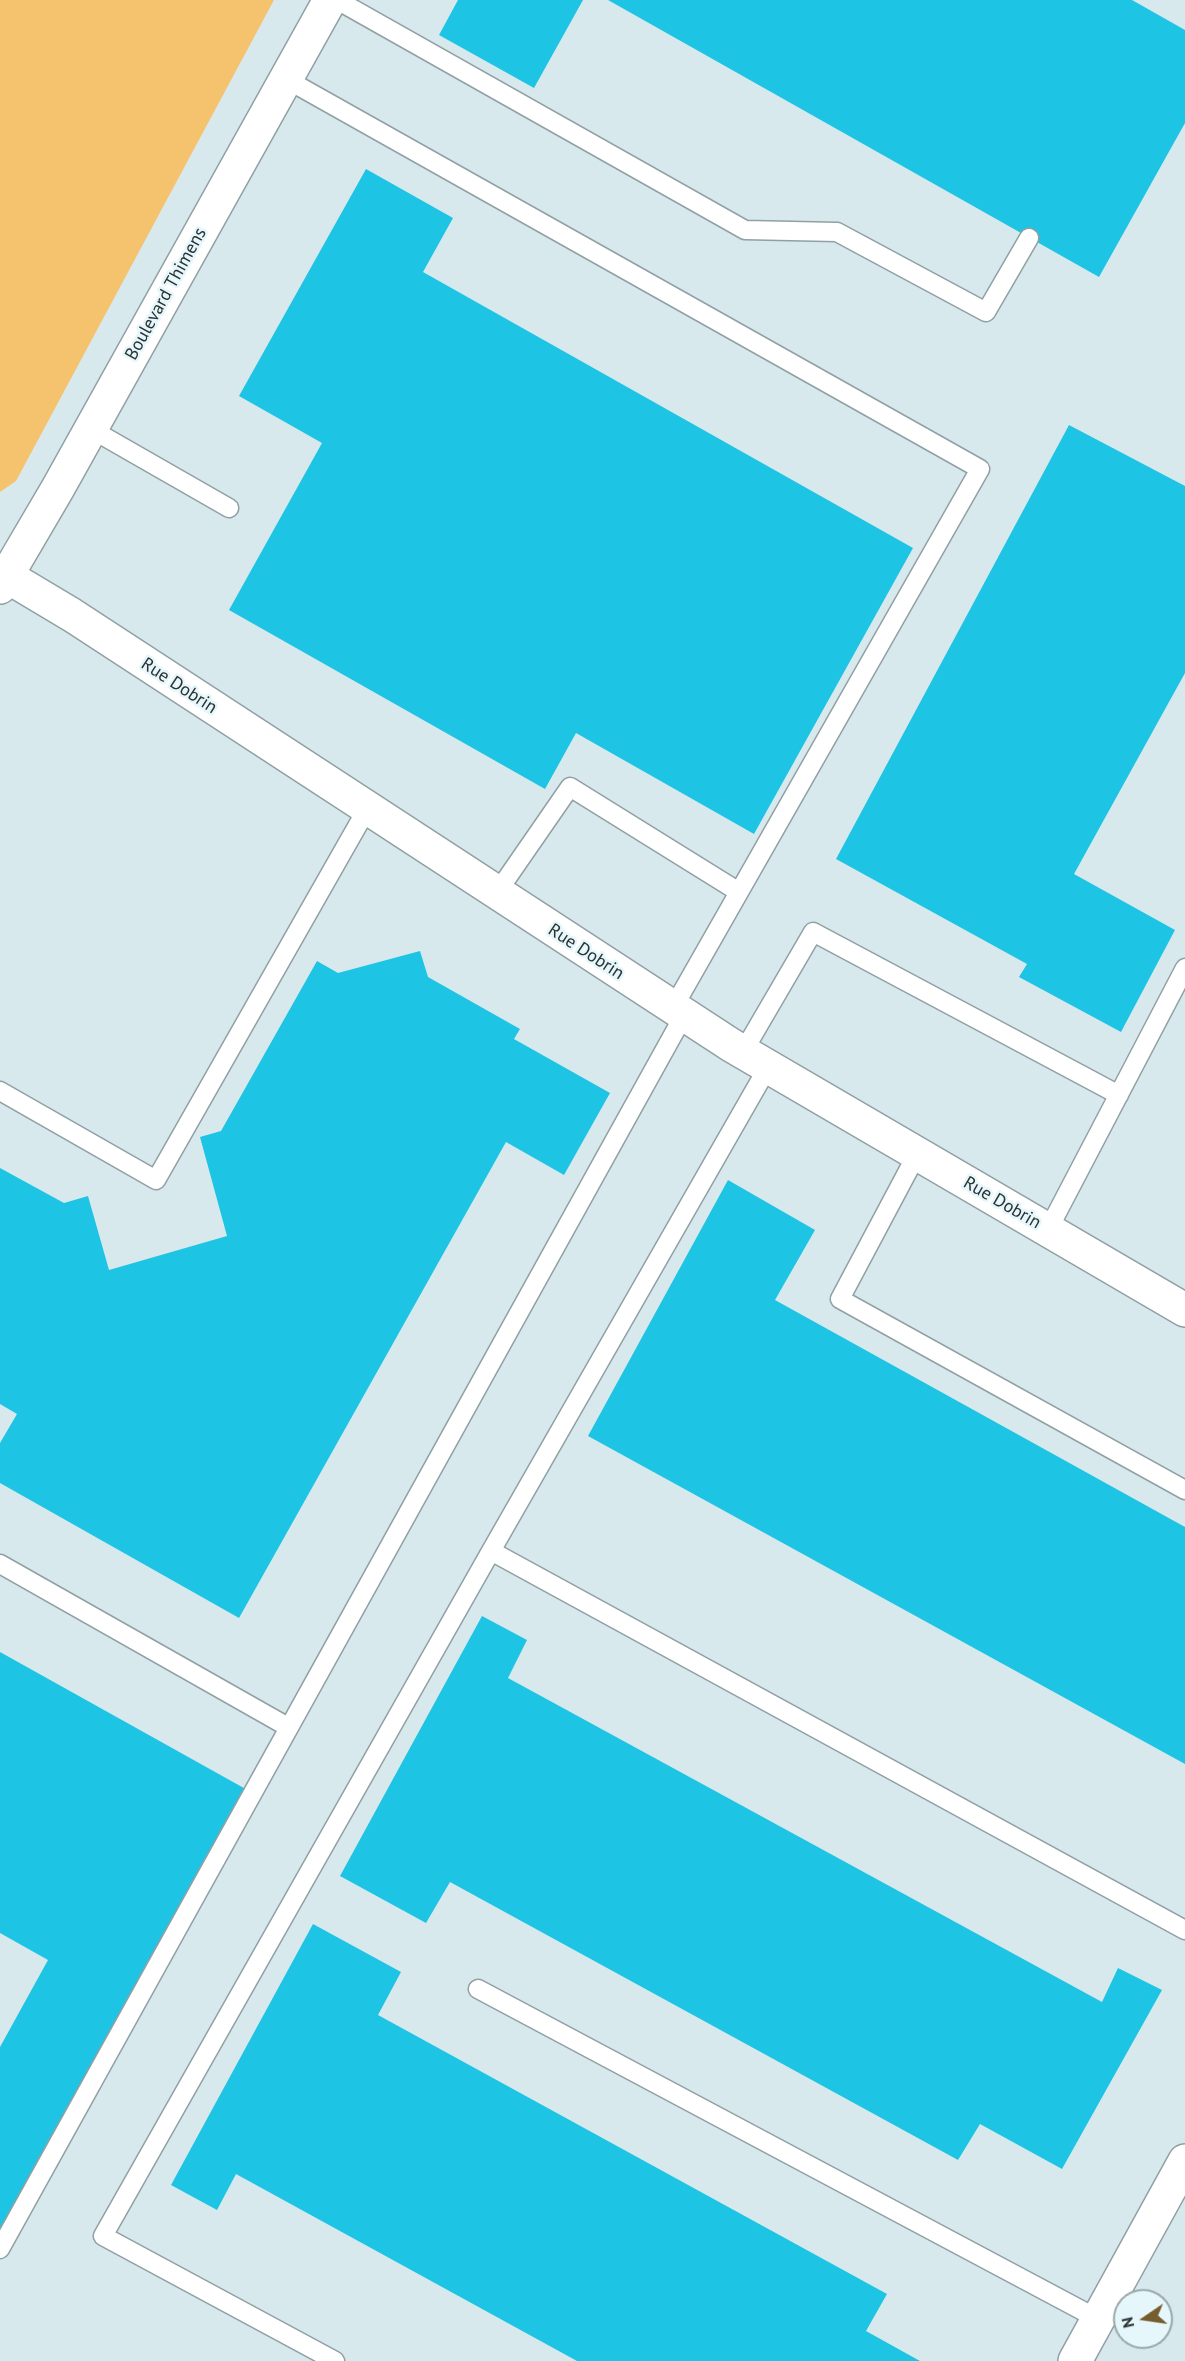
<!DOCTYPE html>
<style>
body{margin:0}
#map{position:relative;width:1185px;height:2361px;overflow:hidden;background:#d8e9ee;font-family:"PT Sans",sans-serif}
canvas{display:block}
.north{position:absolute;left:1113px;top:2289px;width:60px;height:60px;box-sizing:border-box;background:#e5f7fb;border:2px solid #9ba8ab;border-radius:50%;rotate:257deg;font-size:16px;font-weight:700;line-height:24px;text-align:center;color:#2b3233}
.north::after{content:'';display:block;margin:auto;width:21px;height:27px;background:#775c2e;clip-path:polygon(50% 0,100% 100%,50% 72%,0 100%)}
</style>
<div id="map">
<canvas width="1185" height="2361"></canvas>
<div class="north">N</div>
</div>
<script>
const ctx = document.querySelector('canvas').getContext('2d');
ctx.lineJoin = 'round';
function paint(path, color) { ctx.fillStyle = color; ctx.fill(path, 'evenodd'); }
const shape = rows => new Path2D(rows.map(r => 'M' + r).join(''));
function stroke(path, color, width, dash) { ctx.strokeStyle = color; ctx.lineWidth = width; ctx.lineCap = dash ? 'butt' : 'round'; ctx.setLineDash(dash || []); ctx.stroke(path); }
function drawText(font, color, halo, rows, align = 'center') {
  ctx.font = font + ' "PT Sans",sans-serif'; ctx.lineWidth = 5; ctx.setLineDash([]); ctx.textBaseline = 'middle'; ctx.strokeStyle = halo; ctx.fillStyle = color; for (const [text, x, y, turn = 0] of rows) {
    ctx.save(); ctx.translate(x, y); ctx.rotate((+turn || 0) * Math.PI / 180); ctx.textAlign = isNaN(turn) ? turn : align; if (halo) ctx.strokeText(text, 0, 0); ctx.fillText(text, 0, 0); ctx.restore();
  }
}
const green = shape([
 [0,0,274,0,16,481,0,492]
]);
const building = shape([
 [458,0,583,0,534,88,439,35],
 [608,0,1132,0,1185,30,1185,123,1099,277],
 [366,169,453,218,423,272,913,548,754,834,576,733,545,789,229,610,322,443,239,396],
 [1069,425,1185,486,1185,673,1074,874,1175,930,1121,1032,1019,977,1027,964,836,859],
 [420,951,428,977,520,1029,514,1039,610,1093,564,1175,506,1142,239,1618,0,1483,0,1443,17,1414,0,1404,0,1168,64,1203,88,1196,109,1270,227,1236,200,1137,221,1131,317,961,338,973],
 [728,1180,815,1230,775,1300,1185,1527,1185,1764,588,1436],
 [482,1616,527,1640,508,1678,1102,2002,1118,1968,1162,1990,1062,2169,980,2124,958,2160,450,1882,426,1923,340,1876],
 [0,1652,251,1792,0,2244,0,2047,48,1960,0,1933],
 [313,1924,401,1972,378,2015,887,2294,866,2331,920,2361,577,2361,236,2174,217,2210,171,2185]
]);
const lane = shape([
 [337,0,745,230,837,232,986,312,1029,238],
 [286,79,980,469,673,1008],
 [91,429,229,508],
 [496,894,570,787,739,892],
 [743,1052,813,932,1119,1095],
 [0,1091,156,1180,367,809],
 [917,1154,840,1299,1185,1490],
 [1048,1230,1185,968],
 [491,1551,768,1067],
 [0,1564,288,1727],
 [478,1989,1098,2319],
 [0,2249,684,1015],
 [335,2361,103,2236,491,1551,1185,1930]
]);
const street = shape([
 [0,572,72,615,731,1045,1185,1310],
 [1075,2361,1185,2161]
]);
const secondary = shape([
 [0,587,58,488,330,0]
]);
const streetNames = [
 ["Boulevard Thimens",166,294,-61],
 ["Rue Dobrin",179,686,33],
 ["Rue Dobrin",586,952,33],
 ["Rue Dobrin",1002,1203,30]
];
paint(green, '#f5c26e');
paint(building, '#1ec4e3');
stroke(lane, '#90a0a4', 21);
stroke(street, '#90a0a4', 36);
stroke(secondary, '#90a0a4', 36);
stroke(lane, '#fff', 18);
stroke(street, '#fff', 33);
stroke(secondary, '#fff', 33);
drawText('18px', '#2b3233', '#e5f7fb', streetNames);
</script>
